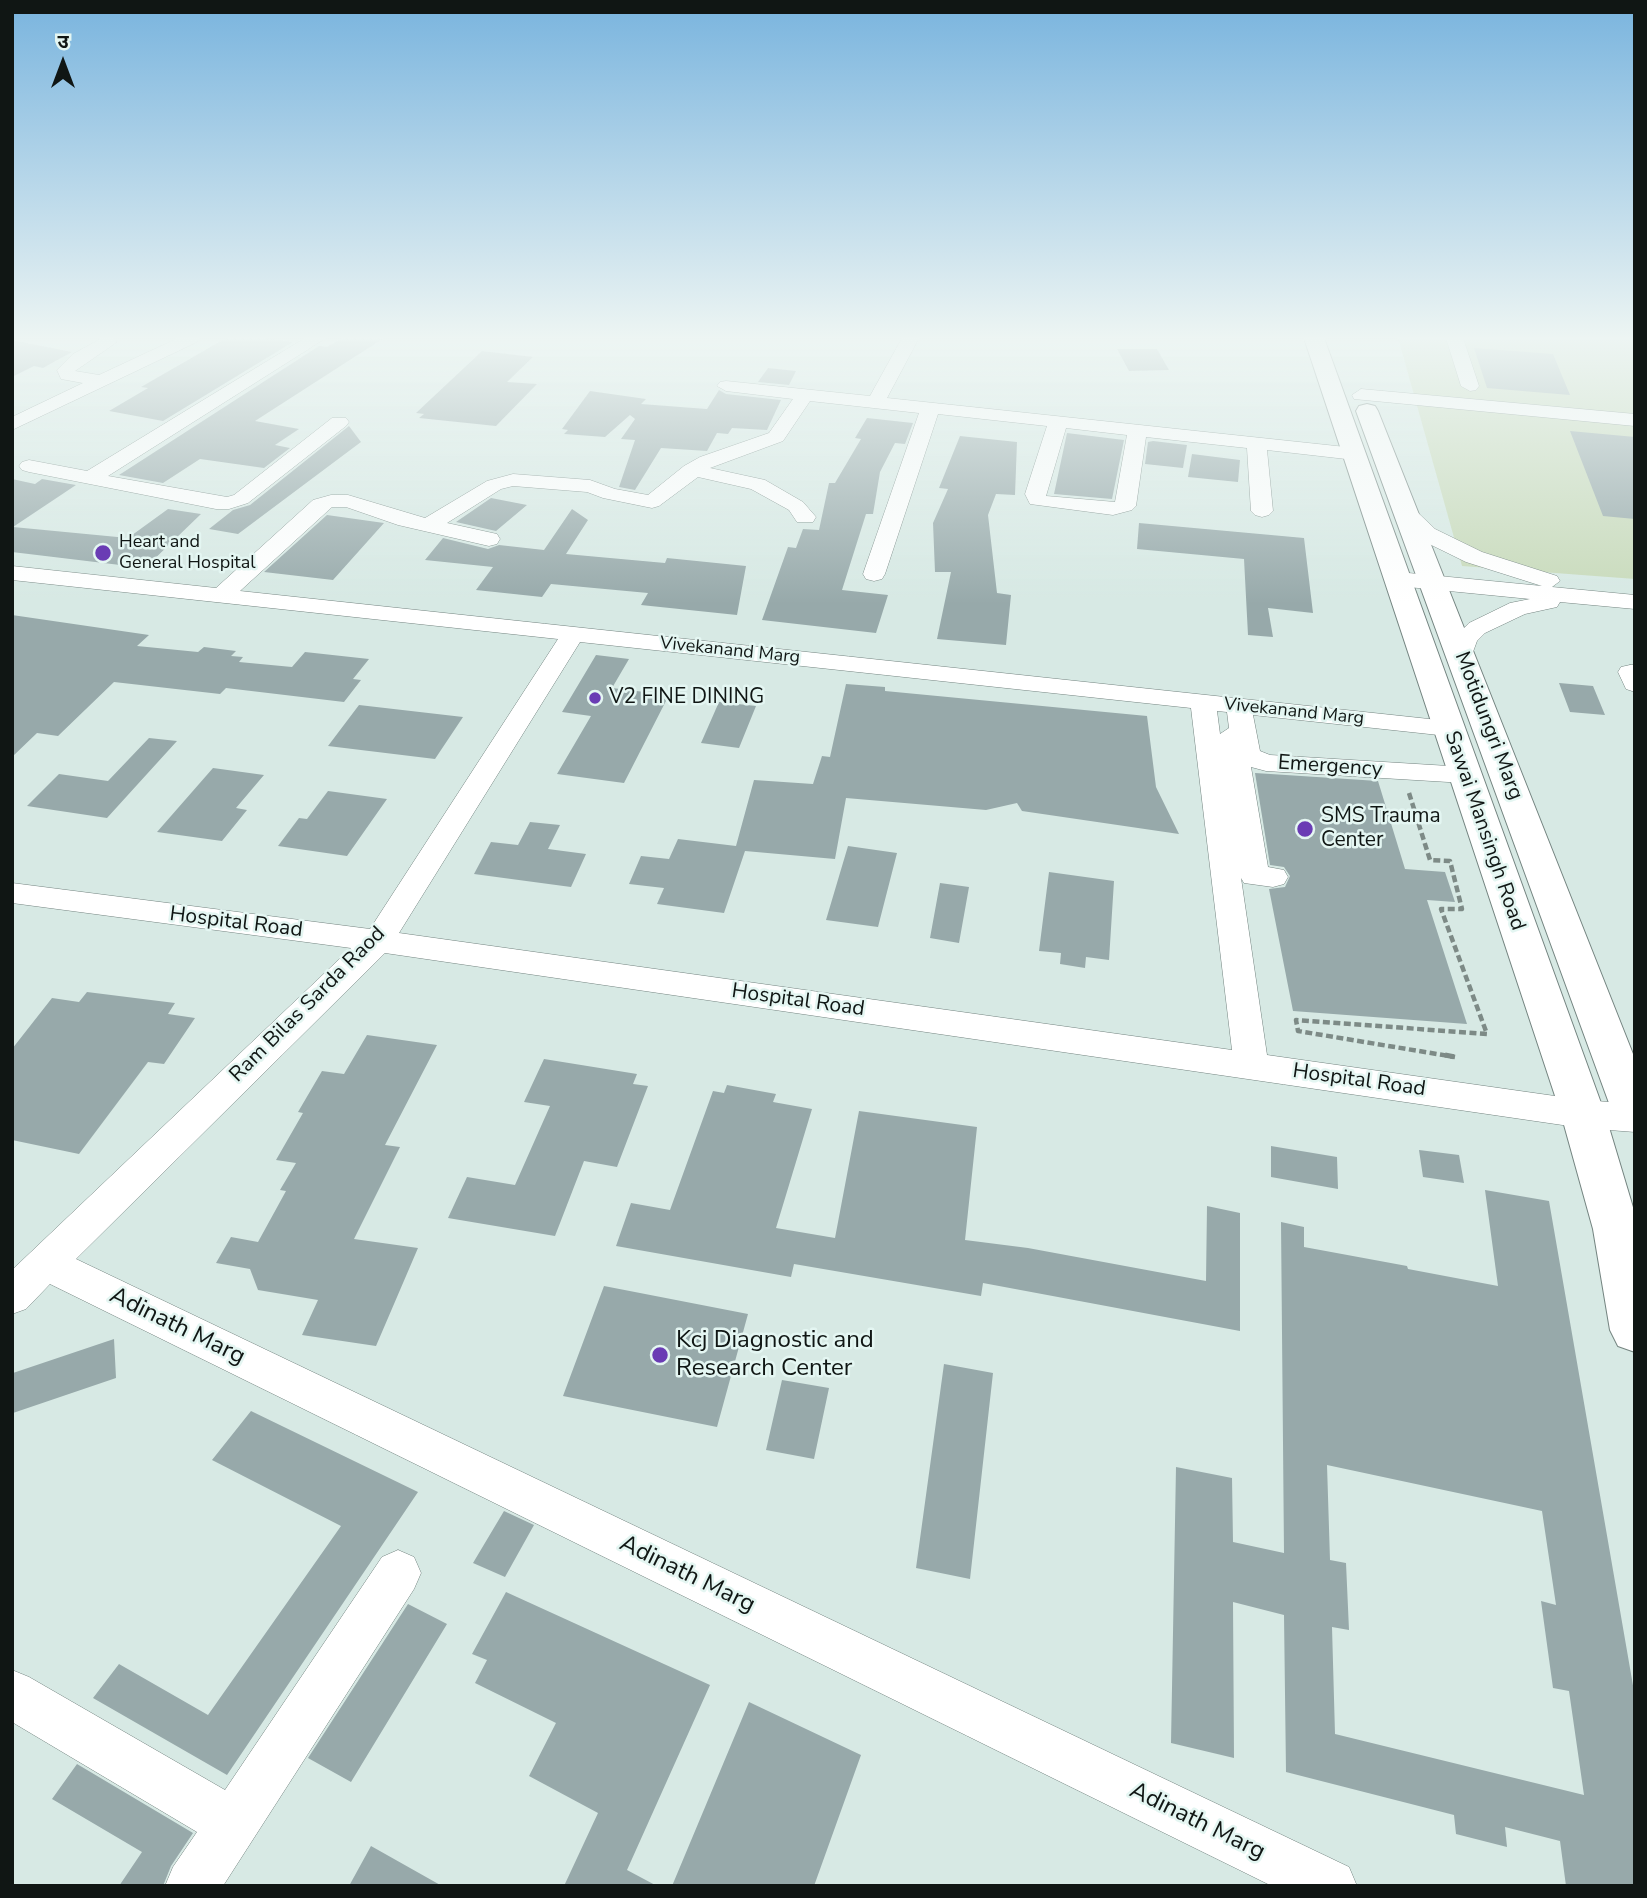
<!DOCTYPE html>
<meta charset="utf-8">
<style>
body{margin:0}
#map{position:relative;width:1647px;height:1898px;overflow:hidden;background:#d7e9e4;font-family:"Nunito Sans","Noto Sans Devanagari",sans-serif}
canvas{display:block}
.frame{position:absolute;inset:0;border:14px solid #101614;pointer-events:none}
.north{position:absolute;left:28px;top:28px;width:70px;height:70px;-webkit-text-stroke:5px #e4f6f2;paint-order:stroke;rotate:0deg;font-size:19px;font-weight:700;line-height:28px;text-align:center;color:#101614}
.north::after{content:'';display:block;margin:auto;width:24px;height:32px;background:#101614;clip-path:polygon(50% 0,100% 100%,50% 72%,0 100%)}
</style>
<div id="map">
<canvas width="1647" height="1898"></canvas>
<div class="frame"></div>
<div class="north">उ</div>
</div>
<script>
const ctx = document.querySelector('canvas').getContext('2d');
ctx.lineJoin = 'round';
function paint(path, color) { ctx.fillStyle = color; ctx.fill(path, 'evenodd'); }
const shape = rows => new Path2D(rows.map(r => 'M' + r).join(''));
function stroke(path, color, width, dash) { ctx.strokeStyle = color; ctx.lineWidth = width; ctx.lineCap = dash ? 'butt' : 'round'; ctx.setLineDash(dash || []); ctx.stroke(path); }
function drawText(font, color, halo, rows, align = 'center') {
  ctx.font = font + ' "Nunito Sans",sans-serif'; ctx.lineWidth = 5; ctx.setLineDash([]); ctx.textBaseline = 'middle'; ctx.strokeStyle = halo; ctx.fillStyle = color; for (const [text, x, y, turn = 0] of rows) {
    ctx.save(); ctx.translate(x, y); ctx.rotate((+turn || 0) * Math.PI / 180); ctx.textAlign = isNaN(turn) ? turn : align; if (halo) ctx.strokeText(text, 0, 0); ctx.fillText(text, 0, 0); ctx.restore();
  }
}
const green = shape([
 [1398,338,1635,338,1635,579,1462,566]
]);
const building = shape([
 [226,338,263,338,293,342,163,421,109,411,148,388,141,387],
 [342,338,384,338,255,421,299,429,275,445,290,448,264,468,200,459,163,483,119,475,319,346,327,347],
 [12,340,72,352,43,368,34,366,12,377],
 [1474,348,1553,354,1570,395,1487,388],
 [1117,349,1157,349,1169,370,1129,371],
 [482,351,533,357,507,382,537,384,496,426,419,418,424,414,416,413],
 [768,368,796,371,789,385,758,382],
 [719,390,726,394,781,400,767,430,732,428,728,434,717,433,707,451,661,448,635,490,619,487,635,440,621,439,635,419,630,415,605,437,564,434,568,430,562,429,590,391,646,399,641,404,707,409],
 [867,418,913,423,905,444,895,443,880,472,873,514,866,514,842,590,888,595,876,633,762,620,788,547,796,548,803,529,819,530,829,483,835,483,861,439,855,438],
 [349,426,361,442,238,534,209,529,233,510,250,505],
 [1570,431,1635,437,1635,519,1603,516],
 [1067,433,1124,440,1112,499,1054,494],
 [960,436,1017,442,1015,495,996,494,988,515,997,593,1011,595,1006,645,937,639,951,572,935,572,933,523,948,489,939,488],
 [1153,441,1187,445,1183,468,1145,464,1148,442],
 [1192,454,1240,460,1238,482,1188,477],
 [12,479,35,484,42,479,76,485,13,527,128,538,168,509,201,514,145,568,12,552],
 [491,498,527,505,496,531,456,522],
 [572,509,588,520,566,554,665,563,667,558,746,566,737,615,641,605,648,593,551,584,542,597,476,590,493,567,425,560,443,538,488,549,499,545,544,550],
 [327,515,384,523,333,580,264,572],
 [1139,523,1304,538,1313,613,1268,608,1273,637,1248,635,1244,559,1137,549],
 [12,615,149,635,137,646,198,652,204,647,236,651,231,656,243,657,239,662,292,667,305,652,369,659,353,679,361,680,344,702,226,688,220,694,114,682,58,736,37,733,12,757],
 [596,655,629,659,612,688,669,695,624,783,557,774,591,716,562,712],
 [1559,683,1593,686,1605,715,1570,712],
 [846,684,885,687,885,691,1147,716,1156,787,1179,834,1022,811,1017,803,986,810,846,798,835,859,745,851,724,913,657,904,664,888,629,884,641,856,669,859,678,839,736,846,754,780,813,784,822,756,830,757],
 [719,702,756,706,739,748,701,743],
 [359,705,463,717,435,759,328,746],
 [149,738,177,741,107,818,27,806,59,774,108,781],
 [213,768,264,775,236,808,247,810,222,841,157,832],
 [1255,773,1378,781,1405,869,1445,872,1455,902,1427,900,1467,1024,1293,1011,1269,889,1285,887,1290,876,1284,867,1270,865],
 [328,791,387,799,347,856,278,846,299,818,307,819],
 [530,822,560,825,548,849,586,854,571,887,474,874,491,842,518,845],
 [848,846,897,853,878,927,826,920],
 [1049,872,1114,881,1109,960,1086,957,1085,968,1060,964,1061,953,1039,951],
 [940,883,969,887,959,943,930,938],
 [87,992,175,1003,168,1014,195,1018,164,1064,148,1062,79,1154,12,1140,12,1049,52,998,79,1002],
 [367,1035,437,1045,385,1145,400,1147,354,1239,418,1248,376,1346,302,1335,318,1300,258,1290,250,1269,216,1263,231,1237,258,1242,286,1191,280,1190,296,1163,276,1160,303,1113,298,1112,322,1071,344,1074],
 [544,1059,637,1074,633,1084,648,1086,617,1167,584,1161,555,1236,448,1218,467,1177,515,1185,550,1106,524,1102],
 [727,1085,776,1094,773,1102,812,1109,776,1228,835,1238,859,1111,977,1127,965,1240,1028,1248,1206,1281,1207,1206,1240,1213,1240,1331,983,1283,981,1296,794,1264,791,1277,616,1246,631,1203,670,1210,713,1091,724,1093],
 [1271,1146,1337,1157,1338,1189,1271,1177],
 [1419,1150,1459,1155,1464,1183,1423,1177],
 [1485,1190,1549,1201,1635,1697,1635,1886,1566,1886,1560,1841,1505,1827,1507,1847,1456,1834,1454,1815,1286,1772,1284,1615,1233,1602,1234,1758,1171,1743,1176,1467,1232,1478,1233,1542,1284,1553,1281,1222,1304,1227,1304,1247,1407,1266,1408,1269,1498,1286],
 [1327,1465,1542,1511,1556,1605,1541,1601,1553,1688,1569,1691,1584,1795,1335,1734,1332,1627,1349,1630,1346,1563,1330,1560],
 [604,1286,748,1314,717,1427,563,1396],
 [114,1339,116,1378,13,1413,13,1373],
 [944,1364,993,1373,970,1579,916,1568],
 [782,1380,829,1388,814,1459,766,1450],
 [251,1411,418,1492,227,1775,93,1698,119,1664,208,1715,341,1526,212,1460],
 [504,1511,534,1525,505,1577,473,1563],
 [506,1592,710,1685,627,1870,657,1886,564,1886,598,1813,529,1776,556,1723,475,1683,487,1660,472,1654],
 [408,1604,447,1624,351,1782,308,1758],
 [749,1702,861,1755,814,1886,672,1886],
 [77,1764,193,1833,171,1866,163,1886,119,1886,142,1852,52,1799],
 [371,1846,442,1886,349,1886]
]);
const pathFar1 = shape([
 [1409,793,1430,860,1450,861,1462,909,1441,909,1487,1034,1296,1020,1298,1031,1455,1057]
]);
const path = shape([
 [1445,1055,1455,1057]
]);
const minor = shape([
 [102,338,112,338,117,342,75,371,99,375,178,338,200,338,197,342,12,430,12,417,83,383,61,379,57,370,73,354,102,338],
 [305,338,326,338,108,476,227,497,234,495,332,418,346,418,349,422,346,426,248,503,229,509,216,509,29,472,22,470,19,466,22,462,29,460,87,471,305,338],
 [902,338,919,338,887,398,1355,448,1362,450,1365,454,1362,458,1355,460,1267,450,1273,511,1269,515,1262,517,1255,515,1251,511,1247,448,1146,437,1136,506,1132,510,1113,515,1030,504,1025,494,1047,426,938,414,885,574,882,579,874,581,866,579,863,574,919,413,810,401,783,441,710,468,765,480,803,502,816,517,813,522,797,522,789,510,751,489,698,477,659,506,652,508,603,498,587,492,513,486,501,489,447,523,497,534,500,539,497,544,489,546,398,525,346,507,332,507,240,591,1457,722,1461,728,1457,734,1448,736,1253,715,1260,751,1270,755,1465,767,1475,769,1479,775,1475,781,1465,783,1266,771,1251,767,1268,867,1284,870,1288,877,1284,884,1273,887,1244,883,1241,878,1267,1055,1583,1100,1635,1104,1635,1132,1583,1128,385,953,76,1259,1349,1867,1357,1886,1272,1886,50,1284,26,1309,12,1314,12,1270,351,948,12,903,12,883,370,929,558,639,12,580,12,566,216,588,313,500,331,495,348,495,425,518,487,481,513,474,590,480,615,489,648,495,684,466,700,457,769,433,793,399,726,391,717,386,720,382,726,381,870,396,902,338],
 [1066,428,1127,435,1115,502,1046,496,1066,428],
 [580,642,1191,708,1232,1050,399,933,580,642],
 [1217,711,1227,712,1229,728,1220,734,1217,711],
 [1446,338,1463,338,1479,386,1476,390,1470,391,1461,386,1446,338],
 [1361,389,1635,414,1635,426,1354,399,1352,395,1361,389],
 [1406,508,1414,509,1435,529,1482,552,1557,576,1560,581,1552,587,1635,595,1635,609,1560,602,1557,607,1525,614,1485,633,1477,641,1470,660,1461,662,1452,660,1449,655,1454,638,1469,623,1510,603,1530,599,1398,586,1390,584,1387,579,1390,574,1398,572,1542,586,1466,562,1419,539,1395,514,1398,509,1406,508],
 [1630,665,1635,665,1635,692,1626,689,1618,672,1621,667,1630,665],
 [398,1550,414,1557,421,1573,414,1589,223,1886,165,1886,173,1867,197,1832,12,1722,12,1670,29,1677,225,1790,382,1557,398,1550]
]);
const major = shape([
 [1304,338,1324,338,1605,1114,1635,1214,1635,1352,1618,1346,1610,1330,1593,1229,1561,1114,1304,338],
 [1367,404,1375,406,1378,411,1635,1059,1635,1131,1620,1126,1613,1114,1356,411,1359,406,1367,404]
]);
const markers = [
 [103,553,9,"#6a3cb4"],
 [595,698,7,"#6a3cb4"],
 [1305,829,9,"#6a3cb4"],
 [660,1355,9,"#6a3cb4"]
];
const farPoinames = [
 ["Heart and",119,543],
 ["General Hospital",119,564]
];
const farStreetnames = [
 ["Vivekanand Marg",730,651,6],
 ["Vivekanand Marg",1294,712,6]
];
const poiNames = [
 ["V2 FINE DINING",609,698],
 ["SMS Trauma",1321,817],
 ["Center",1321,841]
];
const streetNames = [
 ["Motidungri Marg",1488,726,69],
 ["Emergency",1330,767,4],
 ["Sawai Mansingh Road",1484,831,71],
 ["Hospital Road",236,923,7],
 ["Hospital Road",798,1001,8],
 ["Ram Bilas Sarda Raod",308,1005,-45],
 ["Hospital Road",1359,1081,8]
];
const nearStreetnames = [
 ["Adinath Marg",177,1327,26],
 ["Adinath Marg",687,1575,26],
 ["Adinath Marg",1197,1822,26]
];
const nearPoinames = [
 ["Kcj Diagnostic and",676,1341],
 ["Research Center",676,1369]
];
paint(green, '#c8daba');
paint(building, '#97a9aa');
stroke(minor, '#748480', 1);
stroke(major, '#748480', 2);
stroke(pathFar1, '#7d8a86', 4.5, [7, 3.5]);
stroke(path, '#7d8a86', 5, [9, 4.5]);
paint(minor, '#fff');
paint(major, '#fff');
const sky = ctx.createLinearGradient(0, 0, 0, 604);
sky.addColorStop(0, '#79b4de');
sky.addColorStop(0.56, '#edf5f3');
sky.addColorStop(1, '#edf5f300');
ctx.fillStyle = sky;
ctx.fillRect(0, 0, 1647, 604);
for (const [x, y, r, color] of markers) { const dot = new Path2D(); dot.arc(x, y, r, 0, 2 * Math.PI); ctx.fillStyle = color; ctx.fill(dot); stroke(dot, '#e4f6f2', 2.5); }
drawText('18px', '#101614', '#e4f6f2', farPoinames, 'left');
drawText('18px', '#101614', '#e4f6f2', farStreetnames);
drawText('21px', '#101614', '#e4f6f2', poiNames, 'left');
drawText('21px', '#101614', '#e4f6f2', streetNames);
drawText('24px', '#101614', '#e4f6f2', nearStreetnames);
drawText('24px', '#101614', '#e4f6f2', nearPoinames, 'left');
</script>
